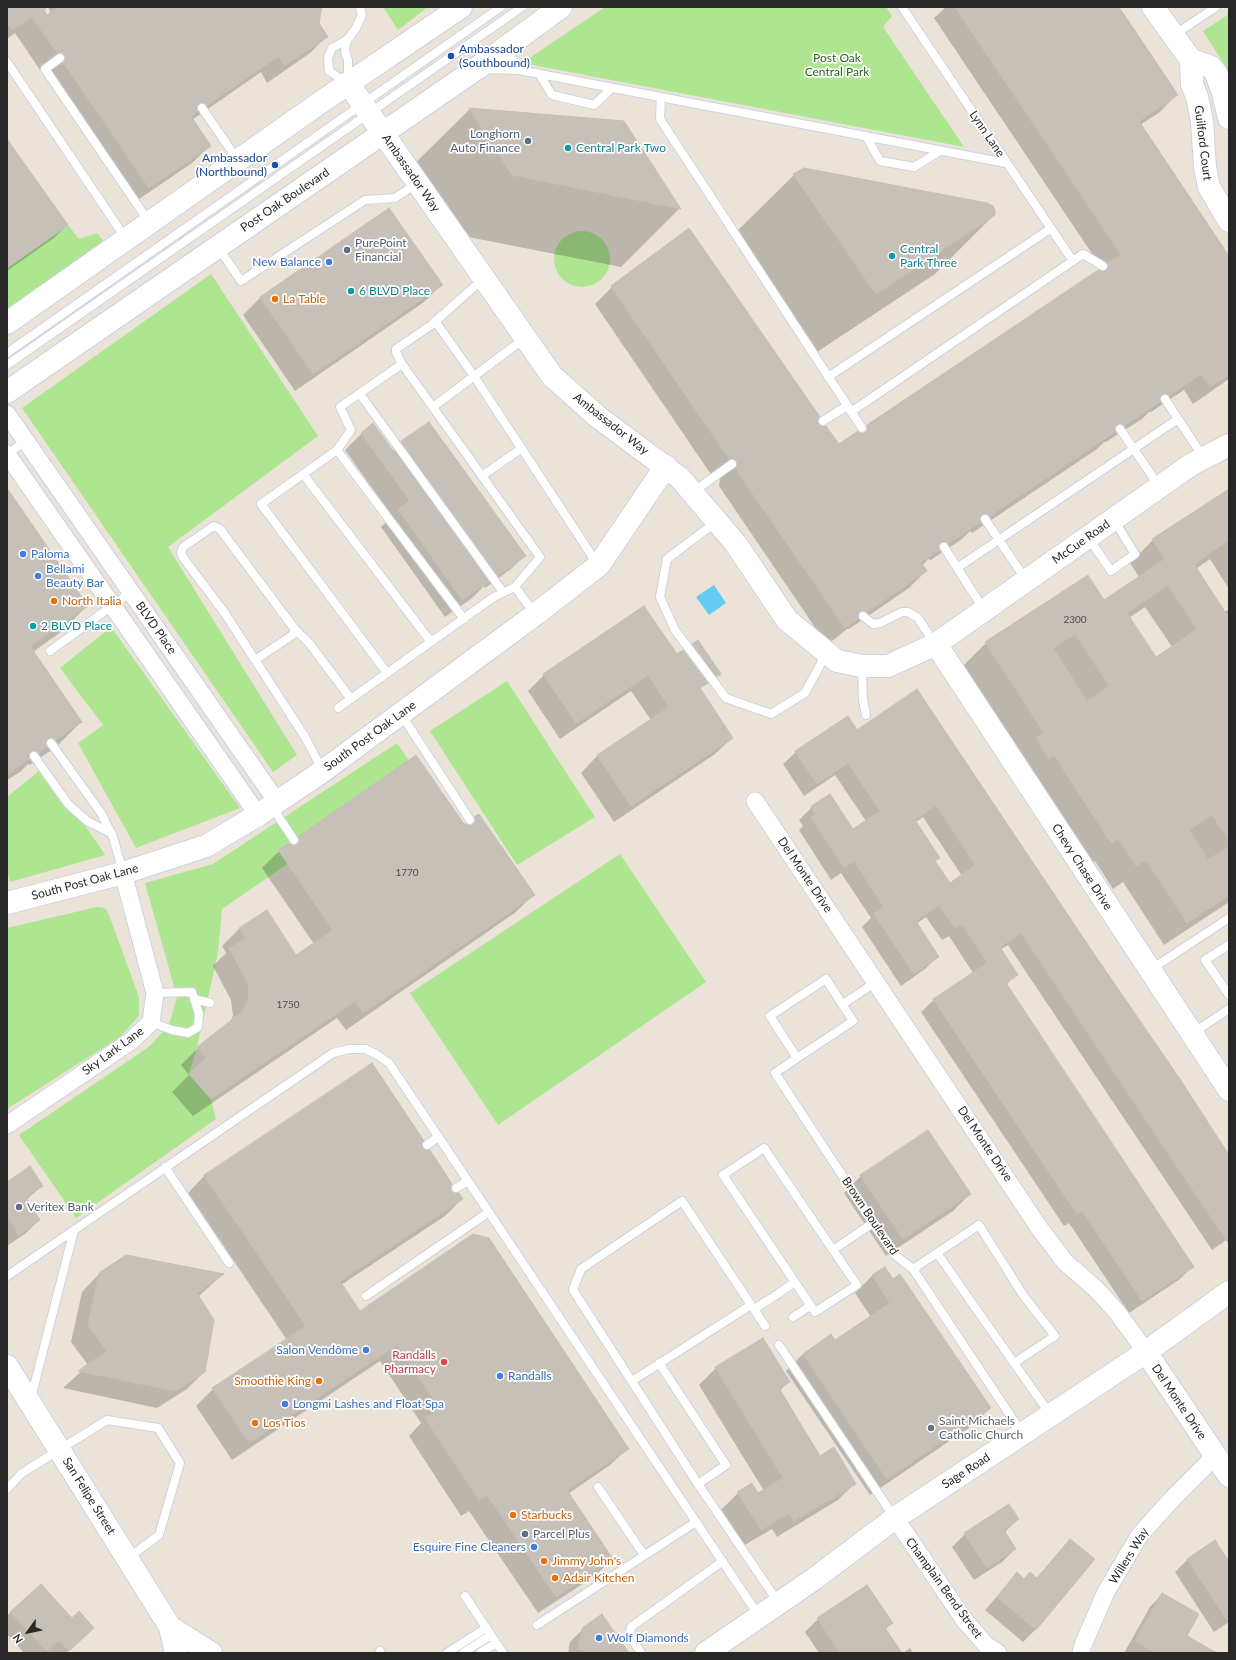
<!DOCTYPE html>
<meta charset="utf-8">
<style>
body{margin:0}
#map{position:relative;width:1236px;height:1660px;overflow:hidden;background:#ebe3d8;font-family:Lato,sans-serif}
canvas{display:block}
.frame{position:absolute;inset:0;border:8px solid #282828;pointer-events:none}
.north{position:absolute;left:8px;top:1612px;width:40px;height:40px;-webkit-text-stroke:3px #fff;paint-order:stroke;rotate:237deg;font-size:11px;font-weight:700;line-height:16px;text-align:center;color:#282828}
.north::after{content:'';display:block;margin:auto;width:14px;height:18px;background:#282828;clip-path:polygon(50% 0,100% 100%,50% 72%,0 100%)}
</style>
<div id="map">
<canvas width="1236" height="1660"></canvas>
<div class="frame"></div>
<div class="north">N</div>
</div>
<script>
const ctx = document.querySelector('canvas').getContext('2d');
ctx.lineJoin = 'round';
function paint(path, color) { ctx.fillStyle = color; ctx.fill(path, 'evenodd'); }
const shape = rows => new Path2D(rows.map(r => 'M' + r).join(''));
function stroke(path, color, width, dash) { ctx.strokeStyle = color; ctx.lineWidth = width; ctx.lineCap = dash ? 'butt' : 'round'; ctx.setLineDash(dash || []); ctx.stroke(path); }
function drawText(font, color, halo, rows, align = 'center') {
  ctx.font = font + ' Lato,sans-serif'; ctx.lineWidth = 3.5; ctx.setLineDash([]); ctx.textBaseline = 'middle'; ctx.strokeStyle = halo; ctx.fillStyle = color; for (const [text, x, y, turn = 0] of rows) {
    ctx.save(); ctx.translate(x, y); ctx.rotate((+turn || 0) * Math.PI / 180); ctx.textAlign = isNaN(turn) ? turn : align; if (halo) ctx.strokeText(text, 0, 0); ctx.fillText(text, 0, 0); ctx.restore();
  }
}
const green = shape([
 [383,7,428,7,398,30],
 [605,7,886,7,892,16,883,27,964,147,522,63],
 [1229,14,1229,72,1203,31],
 [68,225,79,239,97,233,104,242,7,309,7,268],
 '554 259a28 28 0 1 1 56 0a28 28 0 1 1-56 0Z',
 [211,274,318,436,168,547,297,755,273,772,22,408],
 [111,627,240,808,136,848,78,743,103,725,60,668],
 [507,681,595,817,517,865,430,731],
 [397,743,418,774,222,909,218,953,197,1047,189,1074,211,1099,216,1119,76,1218,19,1135,150,1046,169,1025,177,997,145,883,213,864],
 [45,766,105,855,10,882,7,870,7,797],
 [620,854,706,982,498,1125,410,993],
 [97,907,105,908,109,915,139,997,139,1016,120,1037,7,1109,7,928]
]);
const water = shape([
 [714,585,726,603,709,615,696,597]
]);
const shadow = shape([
 [7,7,41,7,47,16,51,13,48,7,319,7,318,23,327,36,310,53,267,83,261,72,192,120,210,146,192,163,132,204,47,80,48,72,44,70,40,70,15,33,7,39],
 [946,7,1118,7,1177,94,1160,112,1140,125,1229,257,1229,379,1193,404,1184,390,1151,412,1149,412,1142,419,1106,442,1104,442,1097,449,972,533,970,531,962,539,931,560,928,559,922,566,926,571,909,588,849,629,847,629,827,645,719,486,720,478,716,476,712,476,595,304,612,287,816,421,818,425,838,445,860,434,867,426,1102,271,1103,270,934,18],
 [470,109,624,122,679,209,621,267,453,234,411,167],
 [7,141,67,225,54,238,7,271],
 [794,175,994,215,935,274,817,352,735,233],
 [389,209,441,285,424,302,295,391,243,315,260,298],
 [429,423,524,556,511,569,485,588,484,586,471,599,445,617,381,527,392,516,345,450,362,433,393,451,402,442],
 [7,490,87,606,62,631,33,652,81,722,56,747,30,765,28,764,20,772,7,780],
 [1229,490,1229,589,1210,559,1196,569,1224,612,1229,609,1229,902,1164,945,1123,882,1113,889,1095,861,1088,865,963,666,986,643,1087,577,1104,601,1139,577,1130,563,1153,540],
 [1145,607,1172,647,1155,658,1129,618],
 [693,645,720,674,712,680,689,649],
 [677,656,706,683,699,689,732,738,715,754,614,822,581,773,597,756,651,720,631,691,560,739,528,691,544,675],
 [917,691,1229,1157,1229,1238,1212,1250,1008,945,1000,950,1016,975,1006,985,1192,1267,1180,1279,1129,1313,1069,1223,1064,1226,921,1012,934,1000,973,973,949,936,942,940,926,917,916,924,938,956,925,969,901,986,862,927,871,918,841,873,831,880,799,830,803,826,799,820,812,807,829,795,853,830,866,821,835,775,804,796,783,764,796,752,857,731],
 [923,817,962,876,950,884,934,862,938,858,916,822],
 [475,817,533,895,516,912,346,1030,337,1018,193,1116,172,1092,189,1075,181,1065,198,1048,229,1023,233,1016,231,1000,213,966,226,953,222,946,239,929,267,911,296,956,314,944,262,868,279,851,291,845,299,837,467,825],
 [421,1148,449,1188,451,1192,462,1199,445,1216,341,1285,359,1312,628,1448,610,1465,568,1494,612,1559,595,1576,538,1613,469,1511,461,1516,409,1436,421,1423,380,1361,232,1460,196,1406,213,1389,287,1340,188,1193,205,1175],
 [861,1176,970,1194,953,1211,886,1256,844,1193],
 [7,1183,42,1186,26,1200,39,1220,26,1233,7,1246],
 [884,1268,990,1408,973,1425,870,1495,786,1371,803,1354,831,1336,835,1342,871,1317,855,1293,872,1276],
 [99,1274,222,1275,198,1297,204,1372,187,1389,157,1408,63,1388,88,1365,71,1342,82,1292],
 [716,1368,789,1382,779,1391,820,1457,855,1483,838,1500,777,1537,772,1529,743,1546,721,1510,738,1493,758,1495,764,1491,699,1385],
 [1018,1519,1004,1533,1015,1549,1002,1562,974,1580,952,1547,965,1534],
 [1070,1540,1036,1629,1023,1642,985,1610,1017,1574,1024,1580,1036,1579],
 [1188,1559,1229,1564,1229,1622,1214,1632,1175,1572],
 [1162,1594,1185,1636,1215,1653,1124,1653,1150,1607],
 [11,1612,80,1640,66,1653,24,1653,7,1634,7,1616],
 [818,1619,892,1623,885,1630,901,1653,819,1653,805,1632],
 [583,1629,622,1653,568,1653,570,1642],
 [910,1648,913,1653,903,1653]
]);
const building = shape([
 [7,7,47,7,44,10,47,15,58,7,322,7,319,23,328,37,284,66,279,56,207,105,204,103,199,104,197,108,198,111,191,116,211,146,149,188,63,62,65,58,64,54,57,53,32,17,12,30,7,23,7,7],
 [955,7,1119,7,1178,95,1139,121,1229,256,1229,375,1210,387,1201,374,1169,396,1165,394,1162,395,1160,402,1124,426,1117,424,1115,427,1115,432,990,516,987,514,982,514,980,517,981,522,948,544,944,542,941,543,939,550,921,562,927,571,867,612,861,611,858,615,858,619,845,628,735,468,737,461,734,459,729,459,611,286,689,228,820,417,818,421,819,424,823,426,826,426,839,444,858,431,862,433,865,432,867,425,1098,270,1106,271,1108,263,1121,255,955,7],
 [469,108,624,121,681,209,512,175,469,108],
 [7,139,68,225,7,268,7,139],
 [804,168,987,203,993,206,995,211,995,215,876,294,793,174,804,168],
 [389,208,443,285,313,374,260,297,389,208],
 [429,422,526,556,498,576,401,441,429,422],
 [373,423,489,582,462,600,398,509,410,501,361,433,373,423],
 [7,488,88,606,30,646,82,722,56,740,53,738,48,738,46,743,47,747,38,753,31,751,29,754,29,759,7,774,7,488],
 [1229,489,1229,540,1194,564,1229,618,1229,840,1212,815,1189,830,1208,860,1229,846,1229,895,1187,923,1146,860,1136,866,1118,839,1111,843,1054,755,1049,759,1036,738,1044,733,985,642,1088,575,1104,600,1165,559,1152,539,1229,489],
 [1168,585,1197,629,1156,657,1127,613,1168,585],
 [1075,634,1109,686,1087,701,1053,648,1075,634],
 [644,606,677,654,683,650,708,683,700,688,733,738,631,806,597,755,669,707,648,675,576,723,543,674,644,606],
 [698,640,721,674,717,676,692,644,698,640],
 [917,689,1092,951,1180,1079,1229,1155,1229,1244,1021,933,1000,947,1018,975,1006,983,1194,1267,1142,1301,1082,1211,1077,1214,933,999,987,963,962,924,955,928,939,905,916,921,939,957,914,974,874,914,884,907,854,861,844,868,811,817,816,814,811,806,830,794,853,829,880,811,848,763,817,784,795,751,848,716,857,730,917,689],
 [936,805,975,865,950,883,935,861,940,858,915,820,936,805],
 [416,755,464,824,473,824,475,820,474,817,479,814,535,895,363,1013,355,1001,211,1099,189,1074,206,1058,197,1047,243,1011,249,998,248,983,229,948,246,939,239,928,267,910,296,955,333,930,278,850,289,843,294,845,297,844,299,840,298,837,416,755],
 [372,1063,424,1141,422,1148,425,1150,430,1150,452,1184,451,1188,451,1191,459,1193,463,1199,340,1281,360,1311,473,1234,489,1238,629,1449,567,1490,613,1559,556,1597,487,1495,479,1500,425,1418,440,1409,397,1345,249,1443,212,1388,306,1326,204,1175,372,1063],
 [928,1130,971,1194,903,1239,860,1175,928,1130],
 [30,1166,43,1186,26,1197,40,1220,19,1235,7,1216,7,1182,30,1166],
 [126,1255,224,1274,197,1293,214,1320,205,1372,175,1391,78,1371,107,1351,88,1325,99,1273,126,1255],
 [885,1267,893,1279,900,1274,991,1408,887,1479,803,1354,831,1334,835,1340,890,1303,872,1275,885,1267],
 [763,1338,790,1382,779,1388,820,1456,834,1447,856,1484,794,1521,789,1513,761,1530,737,1492,752,1483,758,1493,783,1478,715,1367,763,1338],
 [1009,1504,1019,1519,1004,1530,1016,1549,987,1568,964,1533,1009,1504],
 [1070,1539,1095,1559,1036,1630,997,1597,1017,1572,1024,1579,1030,1572,1037,1578,1070,1539],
 [1215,1540,1229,1562,1229,1623,1187,1559,1215,1540],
 [41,1584,72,1618,79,1611,94,1628,69,1651,59,1640,47,1651,10,1612,41,1584],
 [867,1585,893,1623,885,1628,902,1653,840,1653,817,1618,867,1585],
 [1162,1593,1199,1614,1187,1636,1217,1653,1156,1653,1135,1641,1162,1593],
 [602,1614,629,1653,586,1653,586,1650,578,1649,582,1628,602,1614]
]);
const lane = shape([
 [902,7,1073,261],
 [1174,35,1216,7],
 [347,40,345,51,348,60,348,80],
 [506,48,519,70],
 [60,58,45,69,149,222],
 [7,62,126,239],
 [482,69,519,70,1006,163],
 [539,74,552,95,594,105,612,88],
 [347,83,329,71,328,58,332,48,347,40,356,28,362,15,360,7],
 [661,97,660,119,862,428],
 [202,108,237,159],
 [866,136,880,161,914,167,940,151],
 [218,247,241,281,365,200,395,198,416,184],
 [483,279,430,326,396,349,396,352,402,364,540,557,515,587,535,614],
 [435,321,474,376,598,565],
 [7,353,501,7],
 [7,365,522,7],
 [828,377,1050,229],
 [360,394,503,592],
 [1165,399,1203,457],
 [433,407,525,338],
 [851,412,1083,254,1103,266],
 [823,421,847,406],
 [1120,429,1159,486],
 [337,450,464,619],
 [7,454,26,441],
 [303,474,431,642],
 [482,476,522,448],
 [693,492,732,464],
 [985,519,1026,580],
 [716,522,667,559,660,597,675,630,726,698,771,714,805,693,826,654],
 [1088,537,1111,571,1135,554,1114,520],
 [944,547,984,610],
 [957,568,1178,419],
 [863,616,873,624,880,623,902,612,908,612,918,618,935,644],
 [50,651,131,592],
 [255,660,294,634,294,628],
 [862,666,863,700,866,715],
 [387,673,261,504,337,450,351,430,340,407,402,364],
 [338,708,494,597,515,587],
 [401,714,470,820],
 [51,743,101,813,113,837,123,872],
 [34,756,68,804,87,821,111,833],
 [323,771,305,737,224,612,184,559,181,553,183,547,214,526,220,529,294,628,309,643,351,699],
 [272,807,294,840],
 [1229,945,1205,960,1229,995],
 [1150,970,1229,918],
 [826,979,853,1021,797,1058,770,1016,826,979],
 [194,999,210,1003],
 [843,1004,876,982],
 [151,1022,172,1030,188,1033,198,1027,199,1014,192,992,155,993],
 [1193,1033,1229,1009],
 [797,1058,775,1073,880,1233,896,1256,913,1269,1022,1433],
 [427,1145,438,1137],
 [165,1167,229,1263],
 [456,1188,468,1181],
 [833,1250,764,1148,723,1175,815,1312,857,1285,833,1250,873,1223],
 [913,1269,937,1253],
 [7,1276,333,1053,349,1049,365,1049,376,1054,389,1063,759,1616],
 [366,1296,489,1212],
 [775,1296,795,1282],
 [754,1309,770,1299],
 [793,1317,810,1306],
 [765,1326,682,1201,581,1269,573,1290,698,1484,778,1602],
 [779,1345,894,1517],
 [659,1363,726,1465,698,1484],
 [1014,1363,1055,1336,1023,1295,979,1225,937,1253,1014,1363,1050,1414],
 [632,1381,751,1305],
 [31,1398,74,1230],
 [598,1487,644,1555],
 [7,1489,22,1473,107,1420,158,1428,180,1463,159,1535,128,1558],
 [465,1596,503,1653],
 [537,1625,696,1522],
 [380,1651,381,1653],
 [447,1653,486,1628],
 [463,1653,491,1635],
 [480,1653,496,1643],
 [641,1653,630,1636,631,1627,723,1561]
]);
const street = shape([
 [7,414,277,802],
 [7,454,258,815],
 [755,801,1040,1229,1065,1262,1095,1288,1117,1312,1146,1352],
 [7,1125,131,1041,151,1022,155,993,123,873],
 [895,1518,965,1621,986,1645,998,1653],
 [1081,1653,1083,1645,1106,1592,1139,1536,1172,1499,1215,1456]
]);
const secondary = shape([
 [1153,7,1191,60,1192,84,1197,97,1202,121,1205,167,1209,187,1229,221],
 [1191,60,1211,67,1216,73,1223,93,1229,118],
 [348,83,552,376,598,417,680,478,736,544,787,620,837,661,862,666,888,666,936,644,1192,464,1229,445],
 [7,323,321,102,461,7],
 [7,392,476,69,561,7],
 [936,644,1229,1090],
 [7,903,123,873,206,846,258,815,323,771,536,614,599,565,666,466],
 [1146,1352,1229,1476],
 [7,1366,170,1627,176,1653],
 [170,1627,211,1653],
 [706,1653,814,1579,895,1518,1146,1352,1229,1292]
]);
const markers = [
 [451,56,4,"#1a4fb4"],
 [528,141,4,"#5c6f8a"],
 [568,148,4,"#0f9aa8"],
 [275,165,4,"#1a4fb4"],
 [347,250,4,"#5c6f8a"],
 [892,256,4,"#0f9aa8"],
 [329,262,4,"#3f7fe0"],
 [351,291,4,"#0f9aa8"],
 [275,299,4,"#e8710a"],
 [23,554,4,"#3f7fe0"],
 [38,576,4,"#3f7fe0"],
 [54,601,4,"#e8710a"],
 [33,626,4,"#0f9aa8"],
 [19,1207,4,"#5c6f8a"],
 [366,1350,4,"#3f7fe0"],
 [444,1362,4,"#e0444e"],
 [500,1376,4,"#3f7fe0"],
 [319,1381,4,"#e8710a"],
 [285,1404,4,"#3f7fe0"],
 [255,1423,4,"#e8710a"],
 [931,1428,4,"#6b7280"],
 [513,1515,4,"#e8710a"],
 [525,1534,4,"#5c6f8a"],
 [534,1547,4,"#3f7fe0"],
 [544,1561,4,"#e8710a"],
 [555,1578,4,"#e8710a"],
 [599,1638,4,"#3f7fe0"]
];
const numberNames = [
 ["2300",1075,620],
 ["1770",407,873],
 ["1750",288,1005]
];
const transitNames = [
 ["Ambassador",459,49],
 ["(Southbound)",459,63],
 ["Ambassador",267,158,"right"],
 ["(Northbound)",267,172,"right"]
];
const parkNames = [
 ["Post Oak",837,58],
 ["Central Park",837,72]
];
const serviceNames = [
 ["Longhorn",520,134,"right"],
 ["Auto Finance",520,148,"right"],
 ["PurePoint",355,243],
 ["Financial",355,257],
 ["Veritex Bank",27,1207],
 ["Parcel Plus",533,1534]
];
const streetNames = [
 ["Lynn Lane",987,134,56],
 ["Guilford Court",1203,143,83],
 ["Ambassador Way",411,173,55],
 ["Post Oak Boulevard",285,200,-34],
 ["Ambassador Way",611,424,38],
 ["McCue Road",1081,542,-35],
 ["BLVD Place",156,628,55],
 ["South Post Oak Lane",370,736,-36],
 ["Chevy Chase Drive",1082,867,57],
 ["Del Monte Drive",805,875,56],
 ["South Post Oak Lane",85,882,-15],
 ["Sky Lark Lane",113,1051,-36],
 ["Del Monte Drive",985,1144,56],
 ["Brown Boulevard",870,1216,56],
 ["Del Monte Drive",1179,1402,56],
 ["Sage Road",966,1471,-33],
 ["San Felipe Street",89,1496,58],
 ["Willers Way",1129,1556,-58],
 ["Champlain Bend Street",944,1588,54]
];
const cultureNames = [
 ["Central Park Two",576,148],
 ["Central",900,249],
 ["Park Three",900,263],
 ["6 BLVD Place",359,291],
 ["2 BLVD Place",41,626]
];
const shopNames = [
 ["New Balance",321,262,"right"],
 ["Paloma",31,554],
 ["Bellami",46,569],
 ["Beauty Bar",46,583],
 ["Salon Vendôme",358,1350,"right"],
 ["Randalls",508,1376],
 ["Longmi Lashes and Float Spa",293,1404],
 ["Esquire Fine Cleaners",526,1547,"right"],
 ["Wolf Diamonds",607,1638]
];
const foodNames = [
 ["La Table",283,299],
 ["North Italia",62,601],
 ["Smoothie King",311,1381,"right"],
 ["Los Tios",263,1423],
 ["Starbucks",521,1515],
 ["Jimmy John's",552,1561],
 ["Adair Kitchen",563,1578]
];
const healthNames = [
 ["Randalls",436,1355],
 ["Pharmacy",436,1369]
];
const worshipNames = [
 ["Saint Michaels",939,1421],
 ["Catholic Church",939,1435]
];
paint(green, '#ade591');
paint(water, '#64ccf4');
paint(shadow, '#0003');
paint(building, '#c6c0b8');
stroke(building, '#c6bfb2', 1);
stroke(lane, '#cdd1e2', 10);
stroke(street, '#cdd1e2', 19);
stroke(secondary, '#cdd1e2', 24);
stroke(lane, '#fff', 8);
stroke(street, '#fff', 17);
stroke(secondary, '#fff', 22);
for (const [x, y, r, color] of markers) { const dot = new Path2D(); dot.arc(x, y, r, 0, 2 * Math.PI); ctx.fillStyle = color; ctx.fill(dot); stroke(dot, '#fff', 1.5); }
drawText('10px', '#504e4c', null, numberNames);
drawText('12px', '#164399', '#fff', transitNames, 'left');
drawText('12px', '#266616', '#fff', parkNames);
drawText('12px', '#4e5e75', '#fff', serviceNames, 'left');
drawText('12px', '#282828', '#fff', streetNames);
drawText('12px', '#0d838f', '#fff', cultureNames, 'left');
drawText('12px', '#366cbe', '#fff', shopNames, 'left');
drawText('12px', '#c56008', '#fff', foodNames, 'left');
drawText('12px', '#be3a42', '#fff', healthNames, 'right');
drawText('12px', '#5b616d', '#fff', worshipNames, 'left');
</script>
